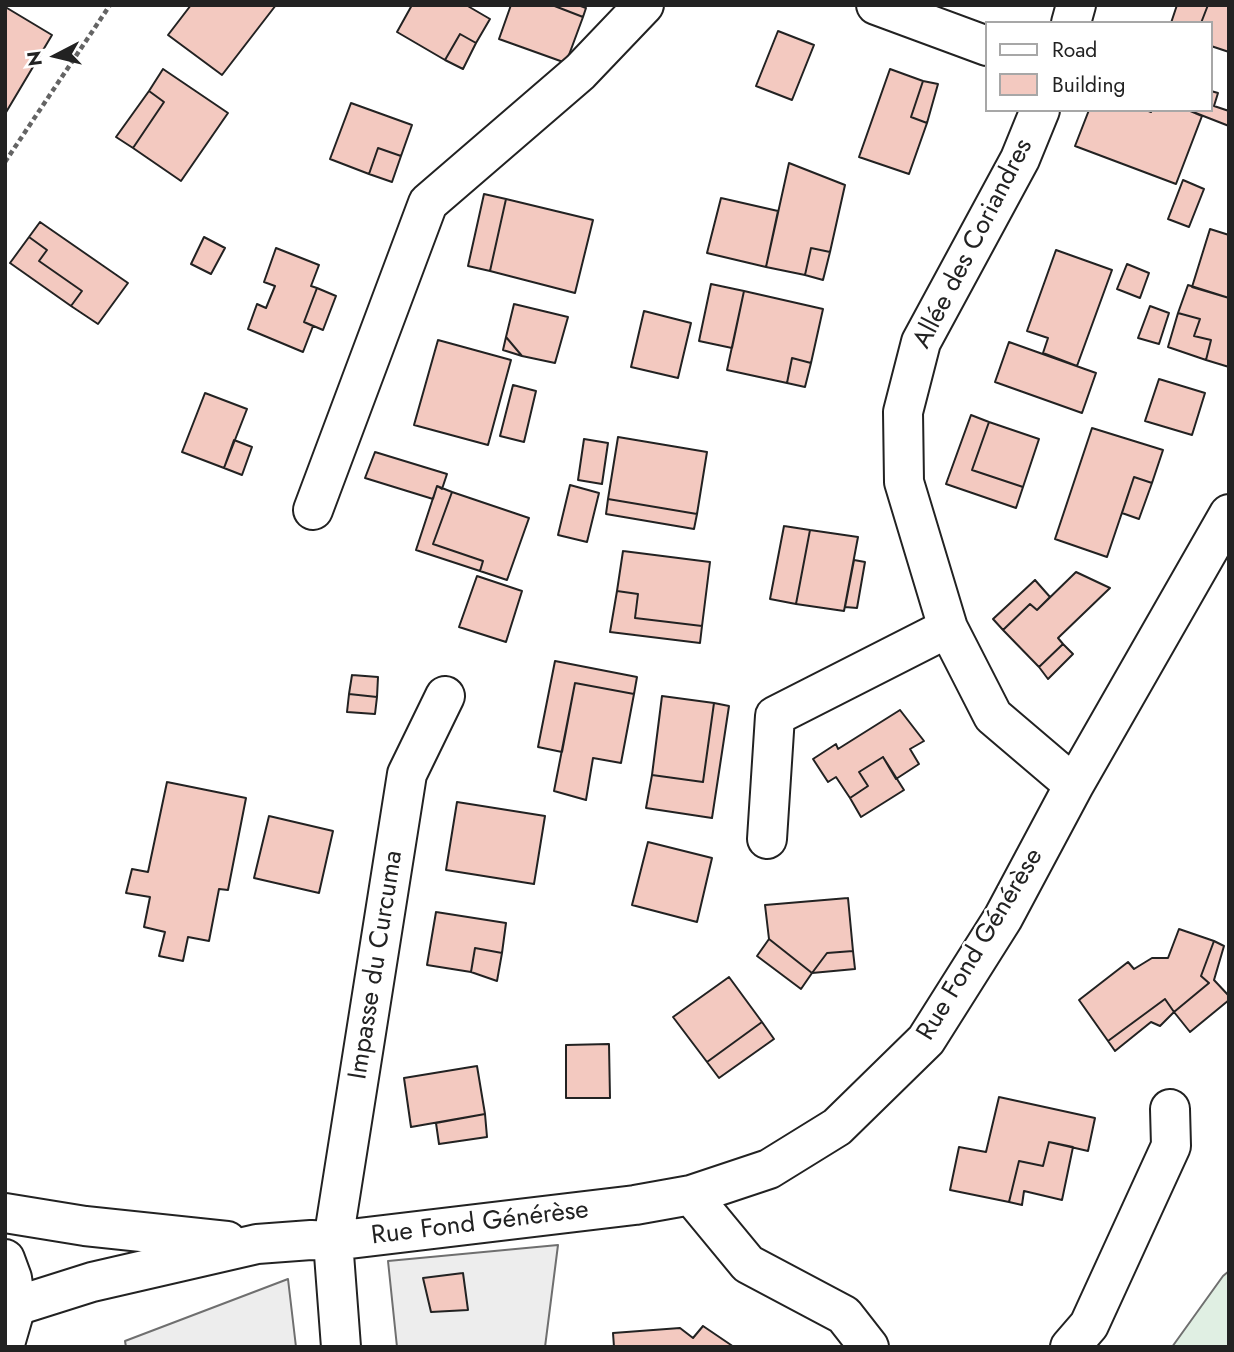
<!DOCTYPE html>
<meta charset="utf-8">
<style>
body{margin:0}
#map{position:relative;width:1234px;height:1352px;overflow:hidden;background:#fff;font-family:Jost,sans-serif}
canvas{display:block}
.frame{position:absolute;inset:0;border:7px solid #222;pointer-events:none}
.legend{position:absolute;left:985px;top:21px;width:228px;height:91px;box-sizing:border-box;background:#fff;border:2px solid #a7a7a7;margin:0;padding:9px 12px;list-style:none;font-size:21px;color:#222}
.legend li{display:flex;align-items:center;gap:14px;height:35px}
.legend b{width:35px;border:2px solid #a7a7a7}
.north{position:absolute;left:21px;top:21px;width:70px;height:70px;-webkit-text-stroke:5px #fff;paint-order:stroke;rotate:263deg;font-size:19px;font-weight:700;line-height:28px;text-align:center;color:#222}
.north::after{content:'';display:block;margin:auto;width:24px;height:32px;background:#222;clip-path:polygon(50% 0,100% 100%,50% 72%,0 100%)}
</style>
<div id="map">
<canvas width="1234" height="1352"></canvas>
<div class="frame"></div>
<ul class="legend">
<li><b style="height:9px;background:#fff"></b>Road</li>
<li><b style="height:19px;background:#f3c9c0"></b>Building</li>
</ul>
<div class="north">N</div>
</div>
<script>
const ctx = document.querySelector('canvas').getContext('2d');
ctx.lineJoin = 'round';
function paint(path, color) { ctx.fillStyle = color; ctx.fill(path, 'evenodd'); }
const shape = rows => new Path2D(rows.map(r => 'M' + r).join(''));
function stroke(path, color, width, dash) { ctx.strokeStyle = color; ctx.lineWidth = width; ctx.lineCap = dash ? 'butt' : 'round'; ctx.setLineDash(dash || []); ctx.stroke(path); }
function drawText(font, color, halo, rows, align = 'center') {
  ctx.font = font + ' Jost,sans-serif'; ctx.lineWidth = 5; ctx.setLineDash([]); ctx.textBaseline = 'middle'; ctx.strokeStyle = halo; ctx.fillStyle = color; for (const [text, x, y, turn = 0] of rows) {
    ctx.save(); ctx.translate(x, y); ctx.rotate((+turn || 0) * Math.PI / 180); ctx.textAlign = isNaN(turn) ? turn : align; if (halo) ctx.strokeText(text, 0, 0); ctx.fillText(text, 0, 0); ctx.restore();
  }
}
const green = shape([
 [1229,1271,1229,1347,1172,1347,1223,1276,1229,1271]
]);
const parking = shape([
 [558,1245,545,1347,397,1347,388,1261,558,1245],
 [288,1279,296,1347,126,1347,125,1341,288,1279]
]);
const building = shape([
 [191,5,276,5,222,75,168,35,191,5],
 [412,5,466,5,490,19,476,43,460,34,445,60,397,32,412,5],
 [511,5,552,5,583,17,566,63,499,39,511,5],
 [552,5,578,5,586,8,583,17,552,5],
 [1177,5,1208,5,1201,23,1171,23,1177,5],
 [1208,5,1229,5,1229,52,1211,46,1211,23,1201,23,1208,5],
 [7,8,52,35,5,114,5,10,7,8],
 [778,31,814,45,792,100,756,86,778,31],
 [460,34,476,43,463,69,445,60,460,34],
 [163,69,228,113,181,181,133,148,164,102,149,91,163,69],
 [890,69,923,81,911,117,927,123,909,174,859,157,890,69],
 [923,81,938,84,927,123,911,117,923,81],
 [149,91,164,102,133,148,116,137,149,91],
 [1211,91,1218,93,1214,106,1229,111,1229,126,1188,110,1211,110,1211,91],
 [351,103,412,125,401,156,378,148,369,174,330,159,351,103],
 [1089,110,1146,110,1151,112,1152,110,1188,110,1202,116,1176,184,1075,146,1089,110],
 [378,148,401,156,392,182,369,174,378,148],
 [789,163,845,185,830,252,811,248,805,275,766,267,789,163],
 [1183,180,1204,189,1189,227,1168,219,1183,180],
 [484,194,506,199,490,271,468,266,484,194],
 [721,198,778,211,766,267,707,253,721,198],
 [506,199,593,220,575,293,490,271,506,199],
 [40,222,128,283,98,324,71,306,82,291,39,261,47,250,29,237,40,222],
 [1210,229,1229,235,1229,298,1192,287,1210,229],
 [29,237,47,250,39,261,82,291,71,306,10,263,29,237],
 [204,237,225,248,211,274,191,264,204,237],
 [276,248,319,265,311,286,317,288,304,322,313,326,303,352,248,329,257,304,266,308,275,286,264,282,276,248],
 [811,248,830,252,823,280,805,275,811,248],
 [1056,250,1112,270,1077,366,1043,353,1048,338,1027,331,1056,250],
 [1127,264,1149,273,1140,298,1117,289,1127,264],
 [711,284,744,291,732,348,699,341,711,284],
 [1188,285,1229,298,1229,367,1206,360,1211,340,1194,336,1200,319,1178,313,1188,285],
 [317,288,336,296,323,330,304,322,317,288],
 [744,291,823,309,811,363,792,358,787,383,727,370,744,291],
 [514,304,568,317,555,363,522,356,506,337,514,304],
 [1150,306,1169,313,1159,344,1138,338,1150,306],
 [644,311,691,323,678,378,631,367,644,311],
 [1178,313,1200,319,1194,336,1211,340,1206,360,1168,347,1178,313],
 [506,337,522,356,503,350,506,337],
 [438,340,511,360,488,445,414,425,438,340],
 [1009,342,1096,373,1082,413,995,382,1009,342],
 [792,358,811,363,805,387,787,383,792,358],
 [1159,379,1205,393,1192,435,1145,421,1159,379],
 [513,385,536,391,524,442,500,436,513,385],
 [205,393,247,409,224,468,182,452,205,393],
 [971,415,989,422,972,470,1023,487,1016,508,946,484,971,415],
 [989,422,1039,439,1023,487,972,470,989,422],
 [1092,428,1163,450,1152,483,1134,477,1107,557,1055,539,1092,428],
 [618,437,707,452,697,514,608,499,618,437],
 [584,439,608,443,602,484,578,480,584,439],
 [234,440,252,447,242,475,224,468,234,440],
 [375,452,447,474,442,489,437,486,433,499,365,478,375,452],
 [1134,477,1152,483,1139,519,1122,513,1134,477],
 [570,485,599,493,587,542,558,535,570,485],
 [437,486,452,492,433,544,483,561,480,571,416,550,437,486],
 [452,492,529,518,507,580,480,571,483,561,433,544,452,492],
 [608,499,697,514,694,529,606,514,608,499],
 [784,526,810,530,796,604,770,599,784,526],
 [810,530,858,537,844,611,796,604,810,530],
 [623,551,710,562,702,626,635,618,638,594,617,591,623,551],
 [854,560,865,562,857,608,845,607,854,560],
 [1076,572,1110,588,1058,638,1063,644,1039,667,1003,630,1030,604,1037,610,1076,572],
 [477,576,522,591,506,642,459,627,477,576],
 [1035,580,1050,597,1037,610,1030,604,1003,630,993,619,1035,580],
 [617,591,638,594,635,618,702,626,700,643,610,632,617,591],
 [1063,644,1073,654,1048,679,1039,667,1063,644],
 [555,661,637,677,634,694,575,683,562,752,538,747,555,661],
 [352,675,378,677,377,697,349,694,352,675],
 [575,683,634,694,621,763,593,758,586,800,554,791,575,683],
 [349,694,377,697,375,714,347,712,349,694],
 [662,696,714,703,703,782,652,775,662,696],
 [714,703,729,706,712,818,646,808,652,775,703,782,714,703],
 [900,710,924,741,910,749,919,764,896,779,883,757,859,772,868,786,850,798,836,777,828,782,813,759,836,744,838,749,900,710],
 [883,757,904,790,861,817,850,798,868,786,859,772,883,757],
 [167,782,246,798,228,890,219,889,209,941,188,937,183,961,159,956,165,932,144,927,150,897,126,893,132,869,148,872,167,782],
 [457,802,545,816,534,884,446,870,457,802],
 [269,816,333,831,319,893,254,878,269,816],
 [648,842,712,858,697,922,632,905,648,842],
 [848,898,853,951,827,953,812,973,769,939,765,905,848,898],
 [436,912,506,923,502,953,475,948,471,972,427,965,436,912],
 [1179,929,1214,941,1201,976,1209,983,1174,1012,1165,999,1108,1041,1079,1000,1128,962,1134,969,1152,958,1168,958,1179,929],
 [769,939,812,973,801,989,757,956,769,939],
 [1214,941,1224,946,1214,980,1229,996,1229,1000,1190,1032,1174,1012,1209,983,1201,976,1214,941],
 [475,948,502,953,497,981,471,972,475,948],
 [853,951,855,969,812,973,827,953,853,951],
 [729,977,762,1022,707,1062,673,1017,729,977],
 [1165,999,1174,1012,1160,1026,1151,1022,1115,1051,1108,1041,1165,999],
 [762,1022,774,1039,719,1078,707,1062,762,1022],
 [609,1044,610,1098,566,1098,566,1045,609,1044],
 [477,1066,485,1114,411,1127,404,1078,477,1066],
 [999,1097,1095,1118,1088,1151,1049,1142,1043,1166,1019,1161,1009,1202,950,1190,959,1147,986,1152,999,1097],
 [485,1114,487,1137,439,1144,436,1123,485,1114],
 [1049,1142,1073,1147,1062,1200,1024,1191,1022,1205,1009,1202,1019,1161,1043,1166,1049,1142],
 [463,1273,468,1310,431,1312,423,1278,463,1273],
 [703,1326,734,1347,614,1347,613,1333,680,1328,693,1338,703,1326]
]);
const path = shape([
 [5,162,110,5]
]);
const minor = shape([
 [876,5,987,46],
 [1071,23,1076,5],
 [1040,110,1020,159,921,342,903,412,904,482,948,628,993,716,1074,785],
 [313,510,428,203,580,72,644,5],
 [767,839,775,716,948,628],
 [691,1195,748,1264,844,1315,869,1347],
 [5,1213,85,1226,227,1241],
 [16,1306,92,1282,257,1244,311,1240,333,1241,635,1205,691,1195,769,1169,837,1127,926,1040,1003,918,1074,785,1229,514],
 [341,1347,333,1241,407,774,445,696],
 [1070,1347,1089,1325,1171,1146,1170,1109]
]);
const major = shape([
 [5,1259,12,1278,16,1306,5,1344]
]);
const streetNames = [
 ["Allée des Coriandres",974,244,-63],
 ["Rue Fond Générèse",981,945,-59],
 ["Impasse du Curcuma",377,965,-81],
 ["Rue Fond Générèse",480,1224,-7]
];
paint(green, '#e0efe3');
stroke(green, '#6f6f6f', 2);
paint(parking, '#ededed');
stroke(parking, '#6f6f6f', 2);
paint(building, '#f3c9c0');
stroke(building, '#222', 2);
stroke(minor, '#222', 42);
stroke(major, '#222', 42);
stroke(path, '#646464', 4.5, [5, 3.5]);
stroke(minor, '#fff', 38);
stroke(major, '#fff', 38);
drawText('26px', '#222', '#fff', streetNames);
</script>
